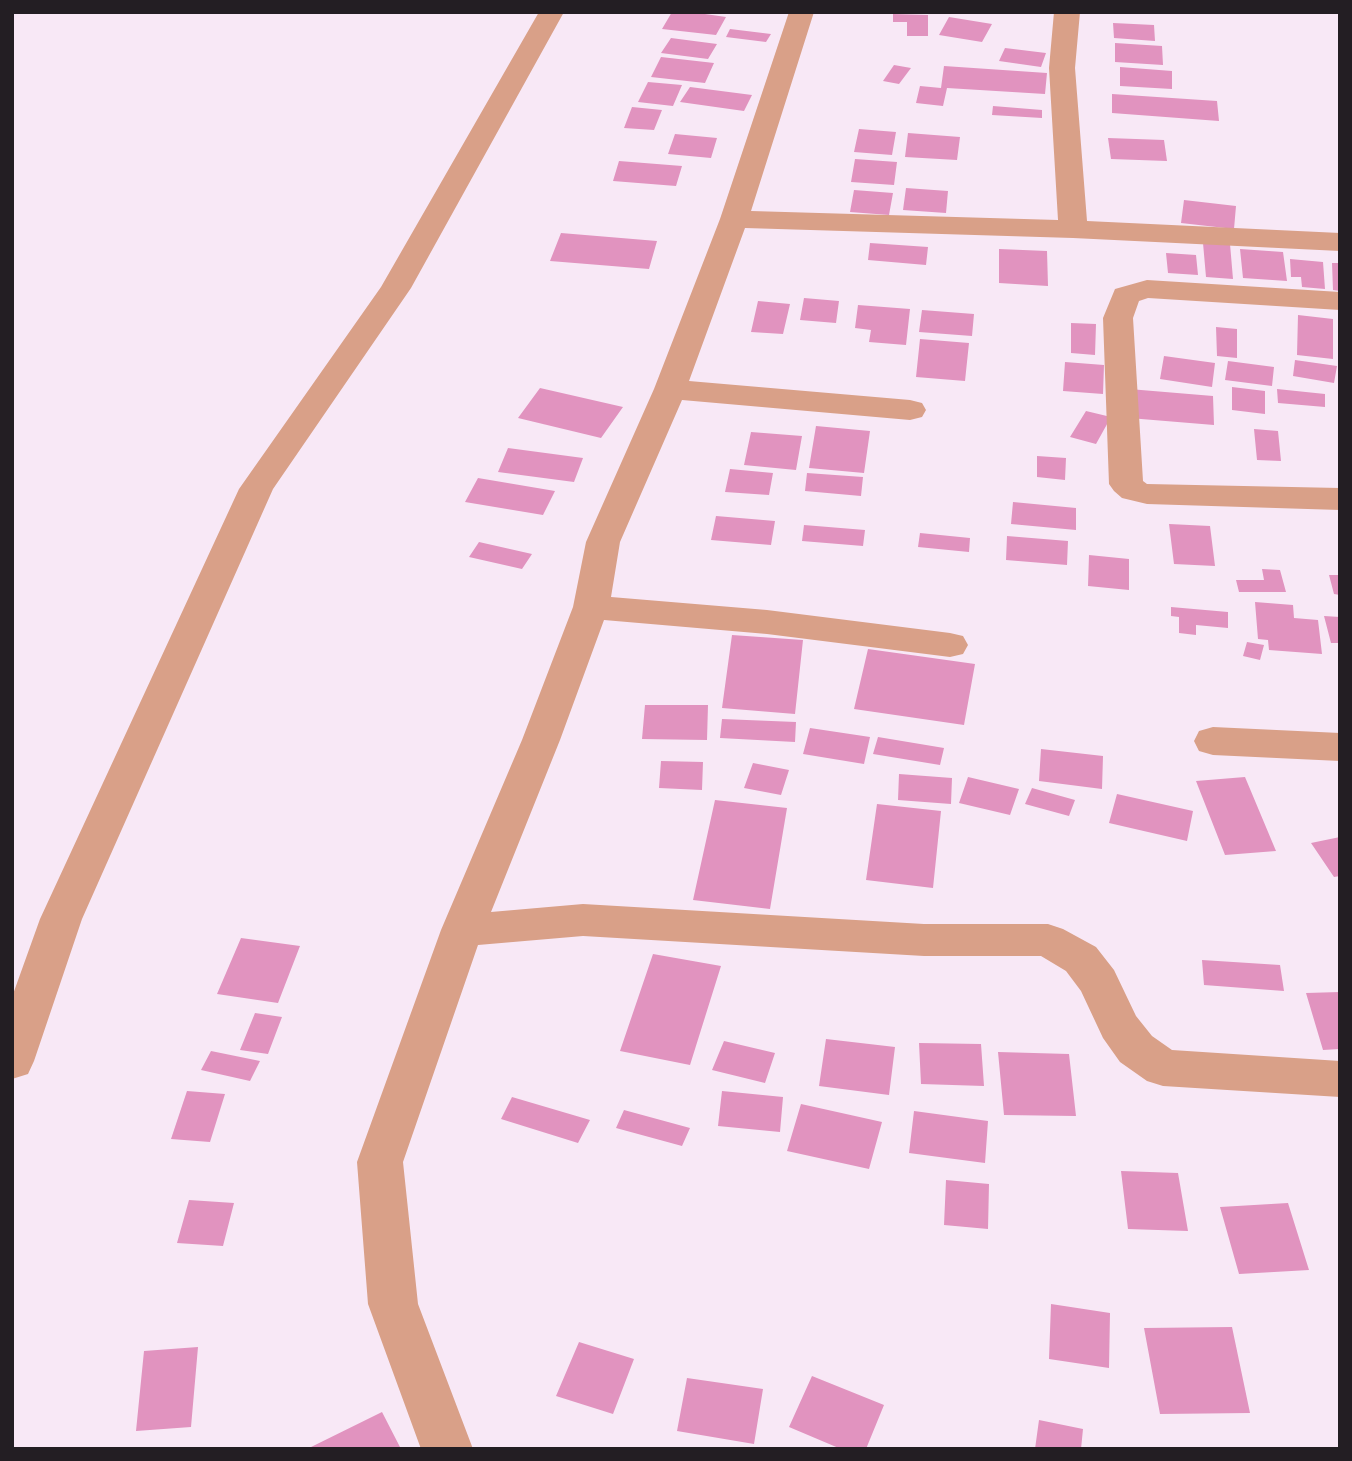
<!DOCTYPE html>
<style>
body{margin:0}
#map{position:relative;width:1352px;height:1461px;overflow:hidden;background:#f8e8f6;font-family:Poppins,sans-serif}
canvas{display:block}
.frame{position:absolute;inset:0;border:14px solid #231e23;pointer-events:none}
</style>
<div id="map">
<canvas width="1352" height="1461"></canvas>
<div class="frame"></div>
</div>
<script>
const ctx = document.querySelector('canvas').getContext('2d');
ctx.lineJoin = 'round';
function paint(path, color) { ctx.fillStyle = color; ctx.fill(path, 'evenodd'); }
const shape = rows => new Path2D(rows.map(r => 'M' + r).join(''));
const building = shape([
 [672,12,691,12,726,17,716,35,662,29],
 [893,14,928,15,928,36,907,36,907,22,893,22],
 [949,17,992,24,982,42,939,35],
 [1113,23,1154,25,1155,41,1114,38],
 [730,29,771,34,766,42,726,37],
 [671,38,717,44,708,59,661,53],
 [1115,43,1162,46,1163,65,1115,62],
 [1005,48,1046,53,1041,67,999,61],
 [661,57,714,63,705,83,651,77],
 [894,65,911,68,899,84,883,81],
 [944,66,1047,73,1045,94,947,88,943,106,916,103,920,86,941,88],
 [1120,67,1172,71,1172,89,1120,86],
 [648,82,682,85,673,106,638,102],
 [690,87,752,95,744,111,680,102],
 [1112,94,1217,101,1219,121,1112,113],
 [993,106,1042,110,1042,118,992,115],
 [632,107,662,110,654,130,624,128],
 [859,129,896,132,892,155,854,152],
 [908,133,960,137,957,160,905,157],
 [675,134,717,138,711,158,668,154],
 [1108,138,1164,140,1167,161,1111,159],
 [855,159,897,162,894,185,851,182],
 [619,161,682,166,676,186,613,181],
 [906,188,948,191,946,213,903,210],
 [854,190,893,193,889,215,850,212],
 [1184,200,1236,206,1234,229,1181,223],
 [561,233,657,241,649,269,550,261],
 [870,243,928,247,926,265,868,260],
 [1203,243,1230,244,1233,279,1206,277],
 [999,249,1047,251,1048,286,999,283],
 [1240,249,1283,252,1287,281,1243,278],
 [1166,253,1196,255,1198,275,1168,273],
 [1290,259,1323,262,1325,289,1302,287,1301,277,1291,277],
 [1332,263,1340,263,1340,291,1333,290],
 [804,298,839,301,836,323,800,320],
 [758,301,790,304,783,334,751,332],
 [858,305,910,309,906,345,869,342,871,330,855,328],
 [922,310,974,314,972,336,919,332],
 [1298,315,1333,319,1333,359,1297,355],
 [1071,323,1096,324,1095,355,1071,353],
 [1216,327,1237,329,1237,358,1217,356],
 [920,339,969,343,965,381,916,377],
 [1164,356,1215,363,1212,387,1160,379],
 [1295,360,1337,366,1334,383,1293,376],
 [1228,361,1274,367,1272,386,1225,380],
 [1065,362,1104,365,1103,394,1063,391],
 [1232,387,1265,391,1265,414,1232,410],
 [540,388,623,407,601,438,518,418],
 [1129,389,1213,396,1214,425,1129,418],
 [1277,389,1325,394,1325,407,1278,403],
 [1086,411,1111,417,1096,444,1070,437],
 [816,426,870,431,864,473,809,468],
 [1254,429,1278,431,1281,461,1257,460],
 [751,432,802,436,796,470,744,465],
 [508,448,583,458,574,482,498,472],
 [1037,456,1066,458,1065,480,1037,477],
 [730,469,773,473,769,495,725,492],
 [807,473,863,477,861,496,805,491],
 [478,478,555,491,543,515,465,502],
 [1013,502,1076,508,1076,530,1011,524],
 [716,516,775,521,771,545,711,540],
 [1169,524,1210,526,1215,566,1174,564],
 [804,525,865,530,863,546,802,541],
 [920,533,970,538,969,552,918,547],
 [1007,536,1068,541,1067,565,1006,560],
 [479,542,532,554,522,569,469,557],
 [1089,555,1129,559,1129,590,1088,586],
 [1262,569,1280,570,1286,592,1239,592,1236,580,1264,580],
 [1329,575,1340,575,1340,595,1334,594],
 [1255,602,1293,605,1294,618,1318,620,1322,654,1269,650,1268,640,1258,639],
 [1171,607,1228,612,1228,628,1196,625,1196,635,1179,633,1179,617,1171,616],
 [1324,616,1340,617,1340,643,1331,643],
 [732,635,803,640,795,714,722,708],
 [1247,642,1264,645,1260,660,1243,656],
 [868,649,975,664,964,725,854,709],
 [645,705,708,705,707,740,642,739],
 [722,719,796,722,795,742,720,738],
 [810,728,870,737,864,764,803,754],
 [878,737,944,748,940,765,873,754],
 [1041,749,1103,756,1102,789,1039,781],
 [661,761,703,762,702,790,659,788],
 [753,763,789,770,781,795,744,788],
 [899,774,952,778,951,804,898,800],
 [968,777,1019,789,1010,815,959,803],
 [1245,777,1276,851,1225,855,1196,781],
 [1032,788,1075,800,1069,816,1025,804],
 [1117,794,1193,811,1187,841,1109,823],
 [715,800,787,808,770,909,693,900],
 [877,804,941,811,933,888,866,880],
 [1340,837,1340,876,1334,877,1311,843],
 [241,938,300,946,278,1003,217,994],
 [653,954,721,966,690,1065,620,1051],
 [1202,960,1280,965,1284,991,1204,985],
 [1340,992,1340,1049,1323,1050,1306,993],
 [255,1013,282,1017,268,1054,240,1050],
 [826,1039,895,1047,889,1095,819,1086],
 [724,1041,775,1053,765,1083,712,1070],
 [919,1043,981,1044,984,1086,921,1084],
 [211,1051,260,1061,250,1081,201,1070],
 [998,1052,1069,1054,1076,1116,1004,1115],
 [187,1091,225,1094,210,1142,171,1139],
 [722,1091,783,1097,780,1132,718,1126],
 [512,1097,590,1120,578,1143,501,1119],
 [801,1104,882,1122,869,1169,787,1151],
 [624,1110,690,1128,682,1146,616,1128],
 [914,1111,988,1121,985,1163,909,1153],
 [1121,1171,1178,1173,1188,1231,1128,1229],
 [946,1180,989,1184,988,1229,944,1225],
 [189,1200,234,1203,223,1246,177,1243],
 [1288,1203,1309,1270,1239,1274,1220,1207],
 [1051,1304,1110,1313,1109,1368,1049,1359],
 [1232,1327,1250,1413,1160,1414,1144,1328],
 [579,1342,634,1359,613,1414,556,1396],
 [198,1347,191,1427,136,1431,144,1351],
 [812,1376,884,1405,866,1449,841,1449,789,1427],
 [687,1378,763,1389,754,1444,677,1431],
 [382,1412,401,1449,307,1449],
 [1039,1420,1083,1429,1081,1449,1035,1449]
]);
const minor = shape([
 [539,12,564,12,411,288,273,489,82,919,34,1061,28,1074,12,1079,12,997,40,919,239,489,381,287,539,12],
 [789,12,814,12,751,211,1058,220,1049,68,1054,12,1080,12,1075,68,1087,221,1340,233,1340,251,1073,238,745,228,689,381,910,400,922,403,926,410,922,417,910,420,682,400,620,542,611,597,767,610,950,633,963,636,968,645,963,654,950,657,767,634,604,620,560,740,491,912,583,904,924,924,1048,924,1063,929,1096,947,1114,970,1136,1016,1152,1036,1172,1050,1340,1061,1340,1097,1163,1086,1147,1081,1120,1062,1103,1038,1081,991,1066,971,1041,956,924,956,583,936,478,945,403,1162,418,1304,473,1449,421,1449,368,1304,357,1162,441,930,522,740,573,607,586,542,654,389,720,219,789,12],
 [1147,280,1340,292,1340,310,1148,298,1139,301,1133,318,1143,481,1147,484,1340,488,1340,510,1147,504,1122,498,1114,491,1109,484,1103,318,1115,289,1147,280],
 [1213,727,1340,733,1340,761,1213,755,1199,751,1194,741,1199,731,1213,727]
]);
paint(building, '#e193bf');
paint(minor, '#d9a088');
</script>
